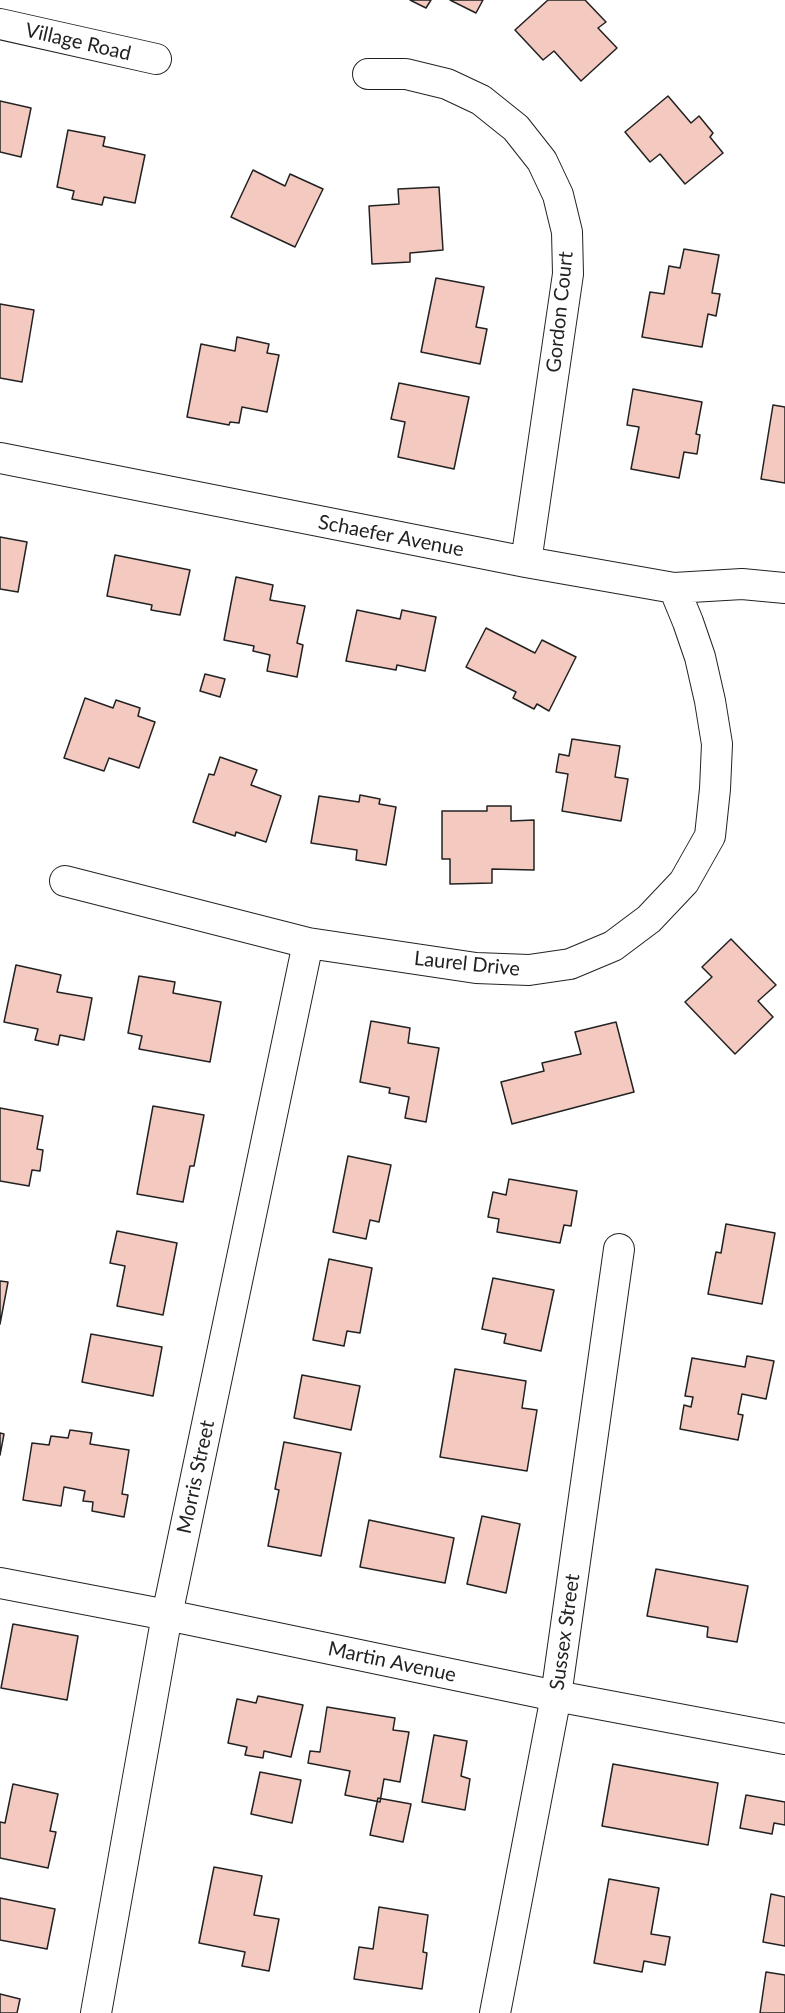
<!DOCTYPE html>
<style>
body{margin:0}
canvas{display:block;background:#fff}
</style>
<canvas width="785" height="2013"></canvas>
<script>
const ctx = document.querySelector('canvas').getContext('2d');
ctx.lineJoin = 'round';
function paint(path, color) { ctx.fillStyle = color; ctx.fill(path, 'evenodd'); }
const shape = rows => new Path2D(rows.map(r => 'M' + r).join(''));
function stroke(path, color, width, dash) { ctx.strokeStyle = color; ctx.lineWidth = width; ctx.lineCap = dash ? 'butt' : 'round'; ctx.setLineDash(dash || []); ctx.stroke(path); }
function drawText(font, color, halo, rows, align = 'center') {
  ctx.font = font + ' Lato,sans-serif'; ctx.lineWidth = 4.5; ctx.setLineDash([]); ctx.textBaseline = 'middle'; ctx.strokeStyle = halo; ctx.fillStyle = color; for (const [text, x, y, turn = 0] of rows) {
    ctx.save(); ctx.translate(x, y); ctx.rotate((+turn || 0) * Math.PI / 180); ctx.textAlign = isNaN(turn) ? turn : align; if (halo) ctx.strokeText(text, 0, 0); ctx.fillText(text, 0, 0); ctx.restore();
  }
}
const building = shape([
 [410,0,431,0,426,8,410,0],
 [450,0,483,0,476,13,450,0],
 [548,0,585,0,606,22,598,28,617,48,581,81,554,51,543,60,515,30,548,0],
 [668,96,691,123,699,116,713,133,710,137,723,153,685,184,660,154,650,162,625,132,668,96],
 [0,101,31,108,21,157,0,152,0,101],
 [68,130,105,137,103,146,145,155,135,203,104,197,102,205,72,199,74,191,57,187,68,130],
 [253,170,285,186,290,174,323,189,295,247,231,217,253,170],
 [439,187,443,250,410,253,410,262,372,264,369,206,399,204,398,189,439,187],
 [684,249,719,255,712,293,720,294,716,316,708,314,702,347,642,337,650,292,664,294,669,266,680,268,684,249],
 [436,278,484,287,476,327,487,329,480,364,421,352,436,278],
 [0,304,34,310,22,382,0,378,0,304],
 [237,337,269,344,267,353,279,355,267,412,242,407,239,423,230,422,229,425,187,417,201,344,235,351,237,337],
 [399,383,469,397,454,469,398,457,405,422,391,419,399,383],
 [633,389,702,402,696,434,700,435,697,454,684,452,679,478,631,469,639,427,627,425,633,389],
 [773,405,785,407,785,483,761,479,773,405],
 [0,537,27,542,18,592,0,589,0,537],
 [115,555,190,570,180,615,151,610,152,605,107,596,115,555],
 [236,577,273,585,270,600,305,606,297,643,303,645,297,677,267,671,270,655,253,651,254,646,224,640,236,577],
 [357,610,400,619,402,610,436,617,425,671,397,665,396,670,346,661,357,610],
 [486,628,535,653,542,640,576,657,549,711,537,704,534,709,513,698,516,692,466,667,486,628],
 [205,674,225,679,220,697,200,691,205,674],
 [85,698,113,708,116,700,140,708,138,716,155,722,139,768,109,758,104,771,64,758,85,698],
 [572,739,620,746,615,777,628,779,621,821,562,811,568,774,556,772,559,754,569,756,572,739],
 [220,757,257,770,251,785,281,796,266,842,236,832,235,836,193,822,209,774,214,775,220,757],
 [360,795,380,799,379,804,396,807,386,865,356,860,357,850,311,843,319,796,359,802,360,795],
 [487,806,511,806,511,821,534,820,534,870,492,869,492,883,450,884,450,859,442,859,442,811,487,811,487,806],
 [731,939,776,985,758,1001,773,1017,735,1054,685,1002,712,977,702,967,731,939],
 [16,965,61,975,57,992,92,998,84,1040,60,1035,58,1045,35,1040,38,1029,4,1022,16,965],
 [139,976,175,982,173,993,221,1002,210,1062,139,1049,142,1036,128,1033,139,976],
 [371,1021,410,1028,408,1043,439,1048,426,1122,405,1118,409,1097,389,1093,390,1088,360,1082,371,1021],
 [616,1022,634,1092,512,1124,501,1082,544,1071,542,1063,581,1054,575,1032,616,1022],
 [153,1106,204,1115,194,1166,190,1166,183,1202,137,1194,153,1106],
 [0,1108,43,1116,37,1149,43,1150,40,1171,32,1170,29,1186,0,1181,0,1108],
 [348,1156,391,1165,379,1222,370,1220,366,1239,333,1232,348,1156],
 [509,1179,577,1191,571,1226,564,1225,560,1243,497,1232,499,1219,488,1217,493,1192,506,1195,509,1179],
 [726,1224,775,1233,762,1304,708,1294,716,1252,721,1253,726,1224],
 [117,1231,177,1243,163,1315,117,1306,125,1266,110,1263,117,1231],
 [329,1259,372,1268,360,1333,347,1331,344,1346,313,1340,329,1259],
 [493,1278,554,1290,541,1351,504,1343,506,1334,482,1329,493,1278],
 [0,1281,8,1282,0,1324,0,1281],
 [91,1334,162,1347,153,1396,82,1382,91,1334],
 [747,1356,774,1361,766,1399,742,1394,738,1414,743,1415,738,1440,680,1429,684,1405,691,1407,693,1397,685,1396,692,1358,745,1367,747,1356],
 [455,1369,526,1381,522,1408,537,1410,527,1471,440,1457,455,1369],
 [302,1375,360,1386,351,1430,294,1418,302,1375],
 [70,1430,92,1433,90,1444,129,1450,122,1494,128,1495,124,1517,92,1511,93,1502,83,1501,85,1491,64,1487,61,1506,23,1500,32,1443,49,1445,51,1436,68,1438,70,1430],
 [0,1433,4,1434,0,1455,0,1433],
 [284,1442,341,1453,321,1556,268,1546,279,1490,275,1489,284,1442],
 [482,1516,520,1524,506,1593,467,1584,482,1516],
 [369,1520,454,1538,445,1583,360,1567,369,1520],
 [656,1569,748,1586,737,1642,707,1637,708,1627,647,1616,656,1569],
 [13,1624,78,1636,67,1700,1,1688,13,1624],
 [258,1696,303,1705,291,1757,264,1751,263,1758,245,1755,247,1747,228,1743,237,1699,256,1703,258,1696],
 [327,1707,395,1718,393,1730,409,1732,400,1782,384,1779,380,1802,345,1795,350,1771,308,1763,310,1751,320,1752,327,1707],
 [434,1735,467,1741,461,1776,470,1779,465,1810,422,1802,434,1735],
 [613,1764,718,1783,708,1845,602,1826,613,1764],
 [260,1772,301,1780,292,1823,251,1814,260,1772],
 [13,1784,58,1794,50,1831,56,1832,48,1868,0,1858,0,1822,5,1823,13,1784],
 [746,1795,785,1802,785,1825,774,1823,772,1834,740,1828,746,1795],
 [378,1798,411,1804,403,1842,370,1835,378,1798],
 [214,1867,262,1876,254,1915,279,1919,269,1971,242,1966,245,1952,199,1943,214,1867],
 [609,1879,659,1888,651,1934,670,1937,665,1965,644,1961,642,1972,594,1963,609,1879],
 [771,1894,785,1897,785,1946,763,1942,771,1894],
 [0,1898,55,1909,47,1949,0,1940,0,1898],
 [379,1907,428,1915,423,1952,427,1953,422,1989,354,1979,359,1947,373,1949,379,1907],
 [766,1972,785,1975,785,2013,760,2013,766,1972],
 [0,1994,20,1999,17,2013,0,2013,0,1994]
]);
const minor = shape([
 [0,24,156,59],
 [368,74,406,74,447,84,481,100,516,128,542,161,558,195,567,232,568,274,526,562],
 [0,458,526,562,674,588,742,584,785,588],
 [65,881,308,943,476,968,529,970,570,964,613,946,649,919,684,882,710,836,715,789,717,744,710,701,700,657,688,622,674,588],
 [0,1583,167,1615,556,1696,785,1739],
 [96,2013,167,1615,308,943],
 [495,2013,556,1696,619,1249]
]);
const streetNames = [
 ["Village Road",78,42,13],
 ["Gordon Court",560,312,-84],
 ["Schaefer Avenue",391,536,11],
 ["Laurel Drive",467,964,6],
 ["Morris Street",196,1477,-78],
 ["Sussex Street",565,1632,-82],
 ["Martin Avenue",392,1662,12]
];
paint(building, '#f3c9c0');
stroke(building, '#222', 1.5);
stroke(minor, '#222', 32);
stroke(minor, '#fff', 30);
drawText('20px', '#222', '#fff', streetNames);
</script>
